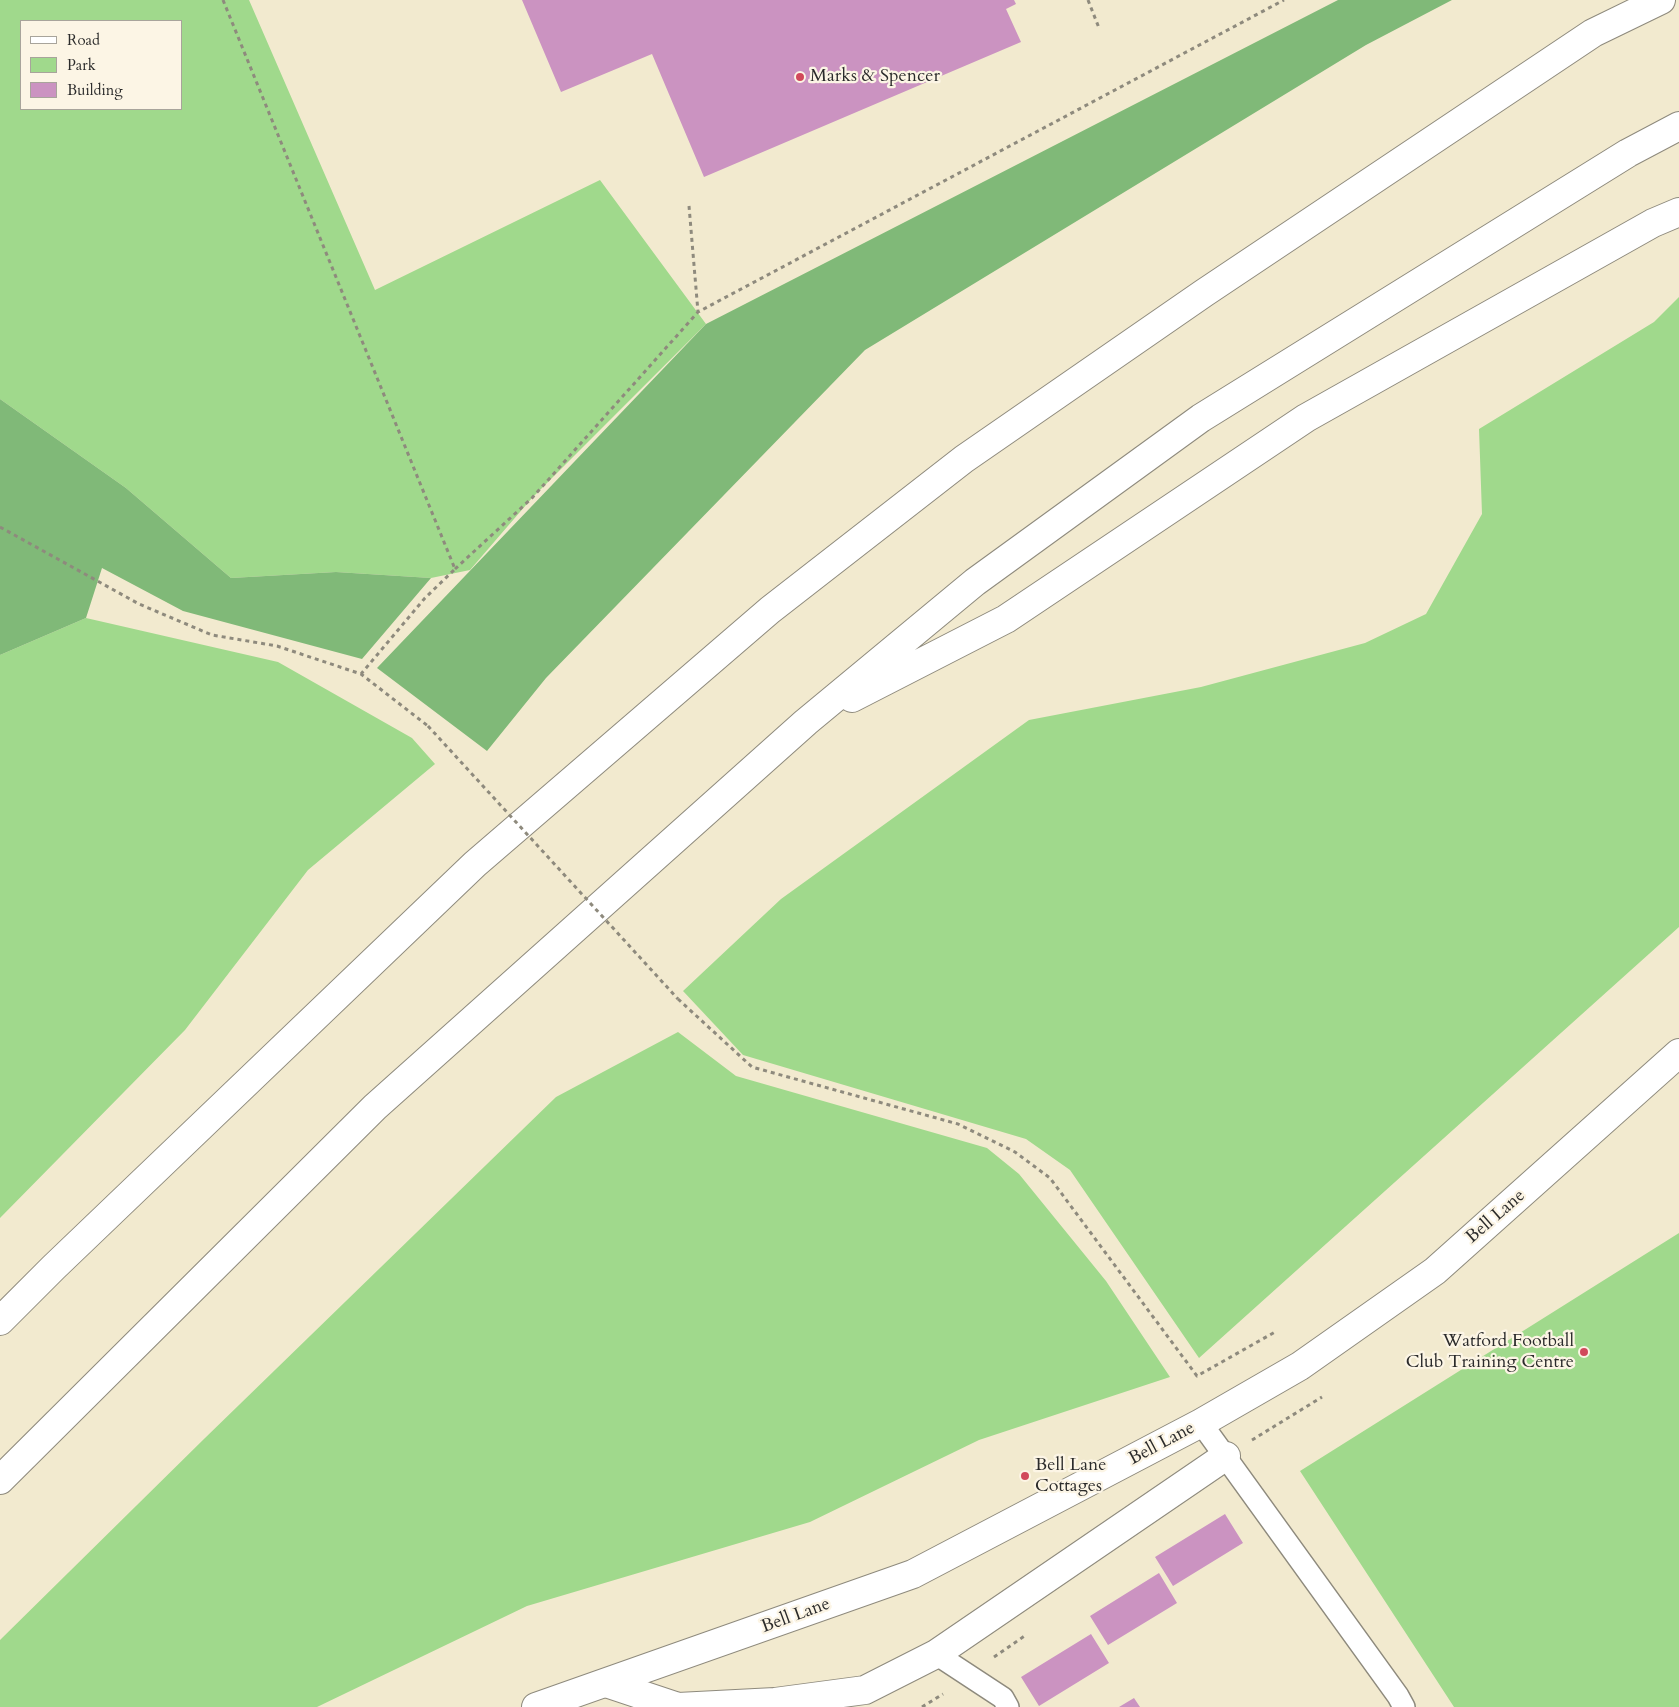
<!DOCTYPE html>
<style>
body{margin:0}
#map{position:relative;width:1679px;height:1707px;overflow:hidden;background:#f2eacf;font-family:Cardo,serif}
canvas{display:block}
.legend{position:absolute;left:20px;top:20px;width:162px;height:90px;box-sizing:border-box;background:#fcf5e5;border:1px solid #a8a49b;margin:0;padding:6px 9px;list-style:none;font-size:15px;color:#2b2b2b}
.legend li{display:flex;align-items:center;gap:10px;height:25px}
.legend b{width:25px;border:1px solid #a8a49b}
</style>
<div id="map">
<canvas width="1679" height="1707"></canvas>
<ul class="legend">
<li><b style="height:6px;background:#fff"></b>Road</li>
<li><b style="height:14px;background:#a0d98c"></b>Park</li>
<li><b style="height:14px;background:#cb93c1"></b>Building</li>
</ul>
</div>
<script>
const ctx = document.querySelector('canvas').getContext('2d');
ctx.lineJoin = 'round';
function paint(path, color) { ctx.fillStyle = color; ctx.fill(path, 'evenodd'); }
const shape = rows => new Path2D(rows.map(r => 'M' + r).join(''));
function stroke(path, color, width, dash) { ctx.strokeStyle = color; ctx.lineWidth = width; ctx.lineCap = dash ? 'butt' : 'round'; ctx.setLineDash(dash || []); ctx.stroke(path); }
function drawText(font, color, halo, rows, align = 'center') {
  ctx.font = font + ' Cardo,serif'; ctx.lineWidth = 4.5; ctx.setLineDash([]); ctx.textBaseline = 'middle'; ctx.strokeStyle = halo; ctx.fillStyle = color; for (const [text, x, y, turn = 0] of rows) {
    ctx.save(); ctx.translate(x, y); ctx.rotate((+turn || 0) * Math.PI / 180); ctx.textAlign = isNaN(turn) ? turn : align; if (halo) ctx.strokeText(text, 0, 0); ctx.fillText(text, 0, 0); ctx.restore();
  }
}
const green = shape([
 [0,0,249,0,375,290,600,180,706,324,532,498,470,570,431,578,336,572,231,578,126,488,0,399],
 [21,21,181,21,181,109,21,109],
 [1679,297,1679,927,1199,1358,1070,1170,1026,1139,743,1055,683,991,781,899,1029,720,1201,687,1365,643,1426,614,1482,514,1479,429,1654,322],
 [86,618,278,662,412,738,435,764,308,870,185,1030,0,1218,0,655],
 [678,1032,736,1076,987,1148,1019,1174,1106,1281,1170,1377,979,1440,810,1522,527,1606,317,1707,0,1707,0,1640,205,1438,556,1097],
 [1679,1233,1679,1707,1454,1707,1300,1471]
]);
const forest = shape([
 [1338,0,1452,0,1366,45,865,350,546,678,487,751,377,668,706,324],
 [0,399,126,488,231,578,336,572,431,578,362,659,183,611,102,568,86,618,0,655]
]);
const building = shape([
 [522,0,1014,0,1016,4,1006,9,1021,42,704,177,652,54,561,92],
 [1225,1514,1243,1543,1173,1586,1155,1557],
 [1159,1573,1177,1603,1108,1645,1090,1616],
 [1091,1634,1109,1663,1039,1706,1021,1677],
 [1134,1698,1140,1707,1119,1707]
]);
const path = shape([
 [223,0,455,569,425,598,361,674],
 [1088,0,1099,28],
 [689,206,698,312],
 [0,527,139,604,212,635,277,646,361,674,428,726],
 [455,569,532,498,698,312,1284,0],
 [678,999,752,1067,958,1124,1015,1152,1050,1178,1197,1376,1275,1332],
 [1252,1440,1322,1397],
 [994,1657,1026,1635],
 [922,1707,943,1694]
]);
const service = shape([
 [1201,1423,1398,1696,1404,1707],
 [936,1654,1003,1698,1008,1707]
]);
const minor = shape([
 [606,1683,678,1707,775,1702,865,1690,936,1654,1226,1456]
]);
const secondary = shape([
 [536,1707,913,1574,1201,1423,1300,1366,1435,1271,1679,1053]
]);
const motorway = shape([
 [852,698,1006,619,1306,418,1653,223,1679,212],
 [0,1321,54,1267,475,864,770,610,964,459,1204,293,1593,33,1661,0],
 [0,1480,375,1107,806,722,975,582,1201,418,1628,153,1679,126]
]);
const pathBridge = shape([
 [428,726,678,999]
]);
const markers = [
 [800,77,5,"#d1495b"],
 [1584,1352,5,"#d1495b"],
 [1025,1476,5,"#d1495b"]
];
const poiNames = [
 ["Marks & Spencer",810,77],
 ["Watford Football",1574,1342,"right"],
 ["Club Training Centre",1574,1363,"right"],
 ["Bell Lane",1035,1466],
 ["Cottages",1035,1487]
];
const streetNames = [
 ["Bell Lane",1496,1217,-41],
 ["Bell Lane",1162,1444,-28],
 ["Bell Lane",796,1616,-20]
];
paint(green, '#a0d98c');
paint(forest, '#80b978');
paint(building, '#cb93c1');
stroke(service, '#8e8a7d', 24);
stroke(minor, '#8e8a7d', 30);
stroke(secondary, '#8e8a7d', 30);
stroke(motorway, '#8e8a7d', 30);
stroke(path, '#8e8a7d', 3, [4, 4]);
stroke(service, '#fff', 21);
stroke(minor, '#fff', 28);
stroke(secondary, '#fff', 28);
stroke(motorway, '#fff', 28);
stroke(pathBridge, '#8e8a7d', 3, [4, 4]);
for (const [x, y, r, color] of markers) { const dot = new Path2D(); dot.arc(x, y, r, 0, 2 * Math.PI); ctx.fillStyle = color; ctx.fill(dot); stroke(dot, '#fcf5e5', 2); }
drawText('18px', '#2b2b2b', '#fcf5e5', poiNames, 'left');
drawText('18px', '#2b2b2b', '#fcf5e5', streetNames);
</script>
